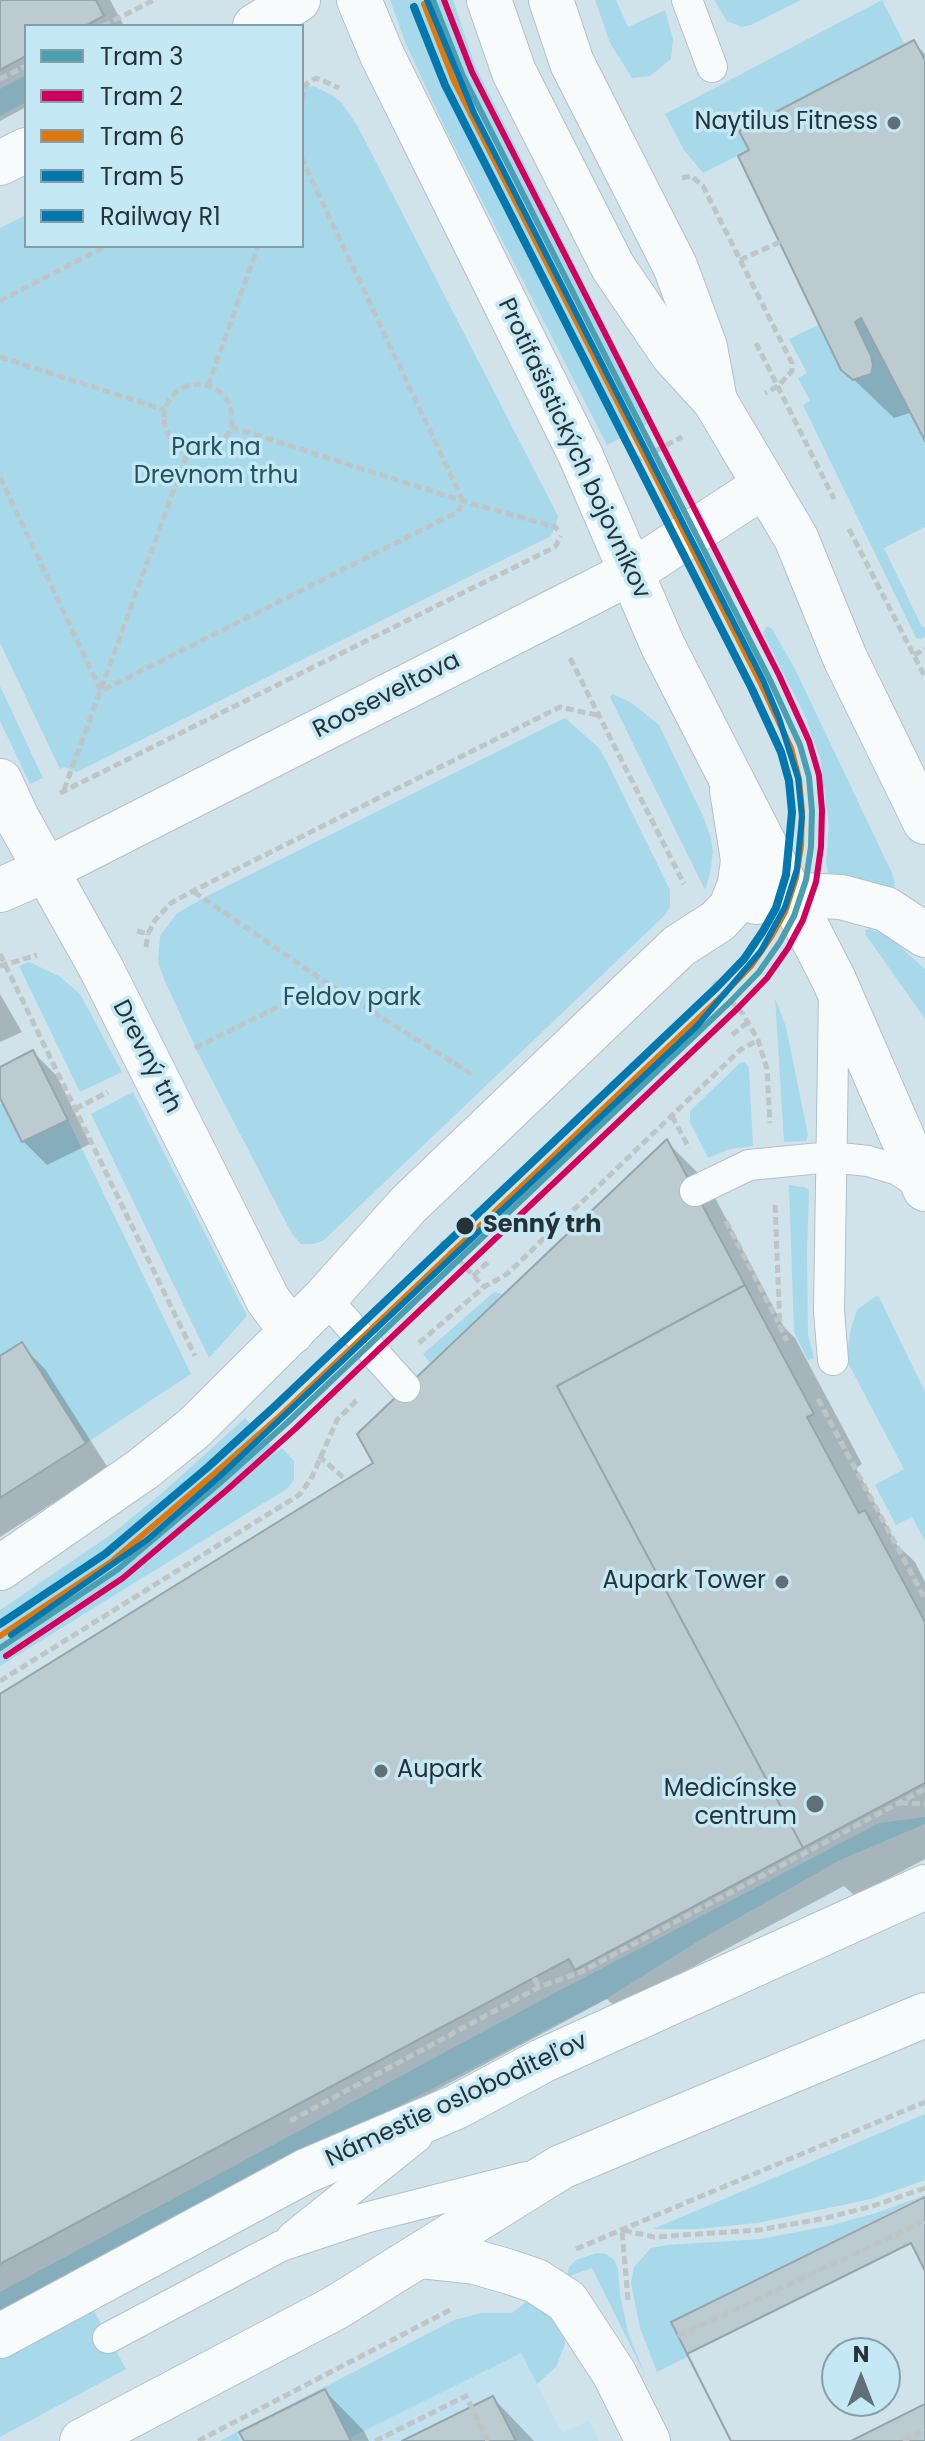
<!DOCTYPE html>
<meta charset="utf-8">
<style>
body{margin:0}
#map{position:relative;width:925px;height:2441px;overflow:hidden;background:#d0e3ea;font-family:Poppins,sans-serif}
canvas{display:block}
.legend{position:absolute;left:24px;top:24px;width:280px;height:224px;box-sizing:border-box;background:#c5e8f5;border:2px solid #859fa9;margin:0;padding:10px 14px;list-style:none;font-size:24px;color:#253237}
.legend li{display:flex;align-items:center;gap:16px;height:40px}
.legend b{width:40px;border:2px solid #859fa9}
.north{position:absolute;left:821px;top:2337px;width:80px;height:80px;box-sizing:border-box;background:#c5e8f5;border:2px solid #859fa9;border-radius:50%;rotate:0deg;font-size:22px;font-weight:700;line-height:32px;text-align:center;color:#253237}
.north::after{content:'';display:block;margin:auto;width:28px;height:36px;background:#617076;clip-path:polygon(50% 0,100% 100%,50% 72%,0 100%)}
</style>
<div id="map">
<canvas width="925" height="2441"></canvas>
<ul class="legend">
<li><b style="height:10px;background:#4b9fb0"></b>Tram 3</li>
<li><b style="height:10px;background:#d2005c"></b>Tram 2</li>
<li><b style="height:10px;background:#e0770a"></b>Tram 6</li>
<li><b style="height:10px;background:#0377ae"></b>Tram 5</li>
<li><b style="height:10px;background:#0377ae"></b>Railway R1</li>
</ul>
<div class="north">N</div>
</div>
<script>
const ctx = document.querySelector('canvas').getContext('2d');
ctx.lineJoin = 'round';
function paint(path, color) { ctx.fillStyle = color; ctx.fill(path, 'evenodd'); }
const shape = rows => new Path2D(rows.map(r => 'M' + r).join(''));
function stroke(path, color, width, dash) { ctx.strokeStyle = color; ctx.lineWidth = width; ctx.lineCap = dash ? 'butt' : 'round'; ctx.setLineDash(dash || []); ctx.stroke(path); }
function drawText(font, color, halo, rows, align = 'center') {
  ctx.font = font + ' Poppins,sans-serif'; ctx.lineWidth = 7; ctx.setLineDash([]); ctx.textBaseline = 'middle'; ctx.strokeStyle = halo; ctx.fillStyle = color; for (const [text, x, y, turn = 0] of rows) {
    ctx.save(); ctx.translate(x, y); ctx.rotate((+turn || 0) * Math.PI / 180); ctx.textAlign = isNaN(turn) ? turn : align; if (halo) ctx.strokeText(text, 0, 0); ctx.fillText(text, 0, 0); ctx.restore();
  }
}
const built = shape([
 [521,2353,562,2433,589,2420,599,2441,240,2441,236,2434,325,2389,350,2438]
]);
const green = shape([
 [390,0,453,0,475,65,653,421,607,445,447,132,406,44],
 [595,0,616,0,628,27,665,10,673,39,671,59,650,76,632,78,610,43],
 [714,0,801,0,751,25,742,27,727,21],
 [882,0,905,45,749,150,703,173,684,150,665,114],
 [26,75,26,102,0,116,0,89],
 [302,85,316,87,333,96,342,103,358,127,558,516,555,527,551,536,77,772,64,767,60,769,0,643,0,228,26,215,26,246,302,246],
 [861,318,925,441,925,527,884,548,922,627,925,627,925,637,920,639,916,638,803,405,810,401,798,378,807,373,789,339,820,324,841,370,853,380,863,378,871,374,873,365,855,322],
 [767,626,772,629,795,669,891,871,895,883,893,891,831,877,828,872,826,863,829,825,820,758,805,716,763,633],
 [0,686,43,778,30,784,0,721],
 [613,694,632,703,659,725,703,816,711,838,713,852,710,874,705,890,610,697],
 [565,718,598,747,605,758,670,890,670,907,665,915,324,1240,314,1244,301,1244,292,1234,200,1057,164,979,158,962,160,936,177,913,215,892],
 [870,929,883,934,897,944,925,969,925,1019,866,935,865,930],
 [29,962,59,976,80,994,122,1072,80,1092,19,966],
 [775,998,786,1027,808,1135,806,1141,784,1142],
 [744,1062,749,1067,753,1146,730,1149,708,1158,690,1122,690,1111,740,1063],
 [133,1092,247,1316,209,1358,91,1114],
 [2,1103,22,1142,68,1120,191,1374,86,1443,0,1356,0,1104],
 [789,1185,804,1187,808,1189,809,1193,807,1251,808,1335,814,1358,808,1360,794,1332],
 [494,1292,503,1294,430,1363,423,1354],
 [876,1296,879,1297,925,1392,925,1541,912,1517,896,1525,875,1485,904,1469,846,1359,851,1328,857,1310],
 [245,1418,277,1452,282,1448,294,1461,294,1480,288,1488,0,1666,0,1610,112,1534,161,1494],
 [925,1817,925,1824,840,1860,705,1937,606,1999,408,2101,0,2320,0,2292,551,1995,879,1823],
 [925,2114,925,2180,871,2199,757,2223,697,2229,653,2229],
 [925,2195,672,2321,689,2356,657,2372,640,2328,631,2283,634,2267,651,2248,667,2245,761,2239,828,2226,876,2213],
 [597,2253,606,2254,614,2260,618,2269,620,2294,628,2332,646,2377,592,2268,567,2277,569,2267,576,2260],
 [530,2299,545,2308,565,2335,565,2344,556,2367,537,2384,521,2353,350,2438,325,2389,237,2434,240,2441,220,2441,454,2320,481,2313,512,2313],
 [93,2309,126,2369,0,2437,0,2358]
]);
const shadow = shape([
 [0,0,110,0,124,26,26,26,26,107,0,121],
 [914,43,925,54,925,436,911,409,910,413,894,418,843,369],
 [0,994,22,1032,0,1042],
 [33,1052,57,1076,90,1144,47,1165,23,1141,0,1093,0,1069],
 [667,1142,706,1181,784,1327,795,1338,862,1464,856,1468,897,1545,915,1562,925,1582,925,1859,855,1896,844,1886,616,2008,607,1999,0,2323,0,1697,375,1464],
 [21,1345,45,1369,108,1468,0,1537,0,1359],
 [325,2391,364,2431,369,2441,246,2441],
 [493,2398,534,2441,407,2441]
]);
const building = shape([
 [0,0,96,0,104,16,85,26,26,26,26,56,0,70,0,0],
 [914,40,925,60,925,441,861,318,855,322,871,356,873,365,871,374,853,380,841,370,738,156,749,150,739,131,914,40],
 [33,1050,68,1120,22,1142,0,1098,0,1067,33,1050],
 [667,1139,745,1285,557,1386,803,1848,575,1970,569,1959,0,2264,0,1694,373,1463,357,1434,667,1139],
 [745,1285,814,1414,807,1417,859,1513,865,1510,925,1622,925,1783,803,1848,557,1386,745,1285],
 [22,1342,86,1443,0,1498,0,1356,22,1342],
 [925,2197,925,2441,731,2441,671,2322,925,2197],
 [837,2353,885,2353,885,2401,837,2401,837,2353],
 [911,2243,925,2271,925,2404,851,2441,731,2441,687,2354,911,2243],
 [837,2353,885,2353,885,2401,837,2401,837,2353],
 [325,2389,351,2441,244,2441,239,2432,325,2389],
 [493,2396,516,2441,402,2441,493,2396]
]);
const path = shape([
 [103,26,154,0],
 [0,79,26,66],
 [302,100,305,85,316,78,339,88],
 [682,178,691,176,703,186,792,363,792,371,778,386,765,393],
 [740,260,780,242],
 [0,301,106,246],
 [756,343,834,499],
 [0,357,165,410],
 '164 418a34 34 0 1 1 68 0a34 34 0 1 1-68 0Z',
 [208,386,258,246],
 [231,427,463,501,555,527,558,530],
 [634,462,682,437],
 [0,477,101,691,458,512,463,501,302,159],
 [849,529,925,677],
 [914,655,925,649],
 [570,658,684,884],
 [64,790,188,451],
 [60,793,555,547,561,536],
 [194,892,327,983,473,1075],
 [137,931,148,934,155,920,171,903,193,891,560,707,601,716],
 [146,947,148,934],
 [0,954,195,1356],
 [0,966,37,955],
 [714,982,743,1014,758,1040,767,1069,770,1123],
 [732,1035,748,1022],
 [195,1048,326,983],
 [75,1109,108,1092],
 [672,1116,689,1148],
 [775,1205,780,1327,787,1341],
 [726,1221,778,1322],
 [441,1241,484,1287],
 [473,1276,489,1261],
 [419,1343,484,1287,507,1274,740,1050,758,1040],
 [818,1399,925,1599],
 [319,1456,346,1480],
 [0,1681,299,1495,311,1479,337,1420,358,1399],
 [900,1803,925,1804],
 [534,1978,539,1987],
 [290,2121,539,1987,581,1972,925,1789],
 [576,2249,925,2102],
 [628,2300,622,2230,654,2237,759,2230,826,2218,873,2206,925,2188],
 [678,2336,925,2221],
 [198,2441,450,2310],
 [375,2441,466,2396,488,2441],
 [903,2441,925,2430]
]);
const service = shape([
 [687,0,712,67],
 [695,1191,749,1165,831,1157,868,1161,898,1170,925,1188],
 [325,1298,405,1387],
 [833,1360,829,1311,834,994],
 [292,2237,417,2137],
 [108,2338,281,2246,365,2218,526,2177]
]);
const minor = shape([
 [551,0,572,63,675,266,705,347,715,401],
 [255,26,298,0],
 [0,163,26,150],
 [0,781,17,818,101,968,268,1300,292,1332],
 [0,890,46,870,632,572,765,485],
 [756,902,802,895,841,897,886,909,925,935],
 [0,1568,143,1469,193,1429,325,1298,408,1205,679,946,718,921,731,907,740,884,743,860,732,790],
 [419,2256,475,2262,510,2272,536,2281,567,2301,614,2373,648,2441]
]);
const tertiary = shape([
 [359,0,382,55,580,454,663,646,834,980,925,1189],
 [489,0,514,72,613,267,673,355,715,401,796,538,845,658,925,822],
 [0,2336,306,2171,456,2107,542,2061,925,1887],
 [82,2441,335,2308,561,2167,925,2015]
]);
const rail1 = shape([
 [0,1624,105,1554,208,1467,274,1407,717,987,744,959,763,931,776,908,786,875,792,812,789,781,781,752,752,689,445,85,414,7]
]);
const tram1 = shape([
 [0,1648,117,1570,221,1482,288,1422,731,1001,759,972,780,942,794,916,806,880,811,847,812,811,809,777,800,745,770,680,463,76,433,0]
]);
const tram2 = shape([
 [6,1656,123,1578,228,1489,295,1429,738,1008,767,978,788,948,803,920,816,882,821,847,822,810,819,775,809,741,779,675,472,72,444,0]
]);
const tram3 = shape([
 [0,1636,111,1562,214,1474,281,1415,724,994,751,966,771,937,785,912,796,878,801,846,802,811,799,779,791,748,761,684,454,81,424,4]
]);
const tram4 = shape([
 [11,1635,147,1540,220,1476,696,1027,761,951,785,907,797,869,802,817,798,778,779,718,763,680,474,113,427,0]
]);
const markers = [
 [894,123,8,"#617076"],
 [465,1226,10,"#253237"],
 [782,1582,8,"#617076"],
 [381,1771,8,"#617076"],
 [815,1804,10,"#617076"]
];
const poiNames = [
 ["Naytilus Fitness",878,123],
 ["Aupark Tower",766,1582],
 ["Aupark",397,1771,"left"],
 ["Medicínske",797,1790],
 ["centrum",797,1818]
];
const parkNames = [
 ["Park na",216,449],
 ["Drevnom trhu",216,477],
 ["Feldov park",352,999]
];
const streetNames = [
 ["Protifašistických bojovníkov",573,449,65],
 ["Rooseveltova",387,696,-27],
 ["Drevný trh",146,1057,63],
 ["Námestie osloboditeľov",457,2101,-25]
];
const stopNames = [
 ["Senný trh",483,1226]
];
paint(built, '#c0e1ed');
paint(green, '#a7d9ea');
paint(shadow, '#0003');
paint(building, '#bbcbd0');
stroke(building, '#96a5ab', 2);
stroke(service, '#b2c1c7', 32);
stroke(minor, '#b2c1c7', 46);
stroke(tertiary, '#b2c1c7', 46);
stroke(path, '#bec5c7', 5, [8, 4]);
stroke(service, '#f8fbfc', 30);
stroke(minor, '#f8fbfc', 44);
stroke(tertiary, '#f8fbfc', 44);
stroke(rail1, '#0377ae', 8);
stroke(tram1, '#4b9fb0', 6);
stroke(tram2, '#d2005c', 6);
stroke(tram3, '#e0770a', 6);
stroke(tram4, '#0377ae', 6);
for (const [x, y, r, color] of markers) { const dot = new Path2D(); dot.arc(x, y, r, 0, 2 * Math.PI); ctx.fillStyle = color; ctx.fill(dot); stroke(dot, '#c5e8f5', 3); }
drawText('24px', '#253237', '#c5e8f5', poiNames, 'right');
drawText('24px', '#235261', '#c5e8f5', parkNames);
drawText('24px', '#253237', '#c5e8f5', streetNames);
drawText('bold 24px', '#253237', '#c5e8f5', stopNames, 'left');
</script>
